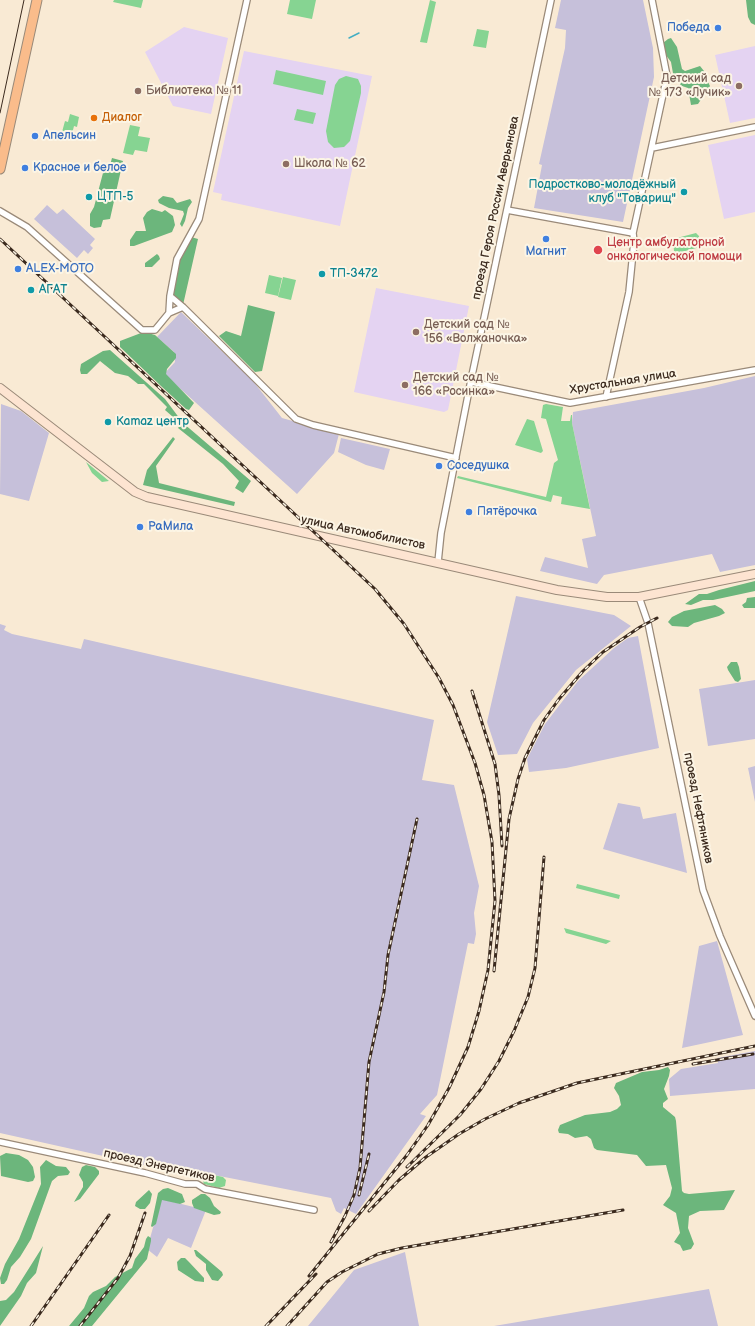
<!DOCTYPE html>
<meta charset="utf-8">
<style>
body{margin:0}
canvas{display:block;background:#f9ead4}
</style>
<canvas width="755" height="1326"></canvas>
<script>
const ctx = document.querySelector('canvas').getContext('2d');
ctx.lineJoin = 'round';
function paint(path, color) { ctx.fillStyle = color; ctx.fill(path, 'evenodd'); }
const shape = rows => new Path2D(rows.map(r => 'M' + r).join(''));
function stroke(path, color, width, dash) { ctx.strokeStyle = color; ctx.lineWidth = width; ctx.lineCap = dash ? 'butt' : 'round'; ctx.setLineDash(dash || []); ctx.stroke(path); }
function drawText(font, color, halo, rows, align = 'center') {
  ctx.font = font + ' "Balsamiq Sans",sans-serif'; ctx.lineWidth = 4; ctx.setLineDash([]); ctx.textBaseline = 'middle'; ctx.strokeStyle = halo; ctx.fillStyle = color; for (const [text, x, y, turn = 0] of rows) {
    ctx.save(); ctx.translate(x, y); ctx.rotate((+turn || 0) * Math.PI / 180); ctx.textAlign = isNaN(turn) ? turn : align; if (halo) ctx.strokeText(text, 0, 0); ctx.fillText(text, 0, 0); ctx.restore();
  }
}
const built = shape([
 [184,27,228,38,211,114,173,106,145,52],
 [755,46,755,118,730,123,715,55],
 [244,51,372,76,340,226,221,200,222,194,213,192],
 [755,135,755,212,724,219,708,145],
 [376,288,469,306,448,410,444,412,354,392]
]);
const industrial = shape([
 [561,0,643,0,653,48,654,77,623,222,534,208,542,165,539,164,565,48,566,30,555,28],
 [47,205,57,214,63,209,95,239,90,245,93,248,88,254,84,250,77,258,34,219],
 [181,312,253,381,282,418,339,434,334,453,297,494,164,374,175,362,174,352,157,337],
 [755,376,755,565,720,572,712,554,604,575,597,584,540,571,545,557,588,568,582,539,596,536,572,423,573,412,704,388],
 [1,404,21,411,49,433,29,501,0,494],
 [341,438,390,449,384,470,366,465,338,452],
 [516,596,614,615,631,626,576,670,533,723,517,754,498,755,487,722],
 [0,624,6,626,4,630,12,634,81,649,84,639,434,720,422,780,454,785,479,886,474,913,476,934,474,944,468,943,437,1095,420,1114,426,1116,356,1214,344,1208,341,1214,336,1211,331,1198,194,1171,184,1174,0,1133],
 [638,636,659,748,566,768,529,772,527,759,545,724,578,681,614,648,628,638],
 [755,680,755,739,708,746,699,689],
 [755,766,755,802,748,768],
 [618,803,640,807,643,819,676,813,687,873,603,849],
 [717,941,743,1035,682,1048,699,946],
 [755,1051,755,1089,670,1096,669,1079,681,1069,718,1063,717,1058],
 [161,1199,206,1210,191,1248,168,1238,157,1257,147,1249],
 [405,1252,419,1326,308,1326,354,1270],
 [709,1289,718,1326,494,1326,565,1314]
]);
const green = shape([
 [114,0,143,0,141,8,113,2],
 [290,0,316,0,312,19,287,14],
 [430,0,436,2,427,43,420,42],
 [477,29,489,31,486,48,473,46],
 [276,70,326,81,323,95,273,84],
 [346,76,358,79,361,86,361,93,350,141,344,147,334,148,328,142,326,131,335,85,339,79],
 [297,109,316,113,313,124,294,120],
 [70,114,79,117,77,127,74,126,72,134,62,132,65,121,68,122],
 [130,125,140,127,138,136,150,138,147,152,135,150,133,155,123,153],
 [696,233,699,236,700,247,678,253,674,251,673,239],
 [269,275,282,278,278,296,265,293],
 [283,277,296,280,291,300,278,297],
 [546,404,563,407,561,421,570,421,571,415,572,415,572,423,590,509,561,504,562,497,553,495,551,502,457,478,458,476,546,497,554,463,558,460,546,419,541,418,543,405],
 [527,419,534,421,543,451,541,453,515,445],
 [86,462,109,481,102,482,92,473],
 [577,884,620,895,619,899,576,888],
 [564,928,611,941,606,944,566,933],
 [209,1174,223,1177,226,1180,225,1186,219,1188,204,1184,202,1179]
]);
const forest = shape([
 [746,0,755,0,755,25,751,23,748,17],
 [671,38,677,47,682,69,685,71,700,66,704,71,702,77,707,80,710,86,698,104,691,105,688,88,682,86,674,79,671,62,663,51,663,43,668,39],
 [112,158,123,161,110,219,103,220,101,227,94,228,90,226,90,214,94,207,103,173,110,165],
 [163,196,173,198,177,203,190,199,192,202,188,208,185,221,182,227,180,224,184,214,183,211,169,208,159,203,158,200],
 [152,209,162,212,165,210,173,216,175,225,172,232,134,246,130,246,130,240,136,231,146,231,143,218,147,212],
 [191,237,198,239,183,305,172,296,178,260],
 [157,254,159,256,160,259,152,267,145,267,145,263],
 [248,305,275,312,262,371,255,372,219,336,226,331,241,336],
 [141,333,148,333,155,335,176,354,176,358,167,369,166,374,194,403,189,410,186,409,161,386,120,347,120,341],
 [110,350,165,399,183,423,251,481,243,493,235,488,239,481,223,464,178,428,181,424,165,410,167,407,144,384,138,384,128,376,115,373,100,361,87,374,81,374,80,370,81,364,103,351],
 [173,437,175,439,156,466,159,483,235,502,234,506,143,485,147,470],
 [755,581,755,591,713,600,703,600,691,605,685,604,699,594,707,594,719,590],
 [755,597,755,608,744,608,742,605,746,602,747,598],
 [715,605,722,609,725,613,719,616,694,623,688,627,672,626,668,622,672,617,684,611],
 [731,662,737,662,739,667,741,679,738,682,735,681,728,670,727,667],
 [668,1067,670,1070,669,1076,664,1089,668,1099,663,1103,663,1107,675,1117,676,1121,682,1191,684,1193,689,1194,735,1190,724,1210,700,1211,689,1216,688,1228,694,1244,691,1249,683,1251,680,1245,674,1242,680,1233,676,1213,663,1205,670,1196,672,1188,666,1165,646,1166,637,1155,597,1150,594,1148,591,1139,587,1136,575,1138,568,1134,559,1133,558,1130,560,1125,585,1115,610,1112,617,1109,621,1105,619,1096,614,1088,616,1083,642,1072,659,1070],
 [6,1153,19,1155,28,1160,33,1167,35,1177,33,1181,28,1182,1,1176,0,1156],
 [46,1160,56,1166,66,1167,70,1172,68,1175,58,1176,52,1181,31,1239,20,1257,11,1267,7,1280,4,1284,1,1284,0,1278,5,1264,19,1239,41,1184,40,1167],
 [86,1165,95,1167,99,1171,99,1174,80,1199,74,1202,83,1187,83,1182,79,1175,82,1167],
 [168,1188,182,1194,185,1202,180,1204,162,1200,156,1224,152,1227,151,1226,158,1193,163,1189],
 [149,1190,152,1194,150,1203,145,1209,140,1209,135,1206,136,1202],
 [201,1194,205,1194,210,1198,214,1206,221,1212,220,1214,214,1215,194,1208,192,1203,192,1200],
 [148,1236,151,1238,151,1241,147,1259,92,1326,69,1326,84,1308,89,1296,93,1292,106,1286,115,1277,132,1268,135,1259,144,1247,146,1239],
 [43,1246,36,1273,27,1283,21,1296,0,1326,0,1301,6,1300,14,1292],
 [194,1250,196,1250,222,1272,223,1275,218,1281,212,1280,206,1270,206,1264,196,1256],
 [181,1258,185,1258,189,1262,204,1278,204,1282,195,1281,178,1270,177,1262]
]);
const stream = shape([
 [349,38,359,33]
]);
const street = shape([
 [652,148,755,127],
 [507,210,633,233],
 [0,211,27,227,142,330,155,330,169,313,170,296,183,307,296,419,313,425,456,458],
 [170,296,177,259,199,219,247,0],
 [169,313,183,307],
 [471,382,570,403,755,370],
 [606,397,629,292,634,242,633,233,667,76,652,0],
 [438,562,441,533,471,380,551,0],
 [639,597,648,623,703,890,720,936,755,1016],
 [0,1142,145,1173,185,1184,197,1184,205,1189,314,1210]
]);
const secondary = shape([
 [0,388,135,492,147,497,557,590,607,597,639,597,755,574]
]);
const primary = shape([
 [0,169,37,0]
]);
const tram = shape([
 [0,113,24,0]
]);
const rail = shape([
 [0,239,375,589,404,624,439,678,453,705,475,763,484,795,492,842,495,901,488,970,479,1011,468,1047,449,1088,428,1125,407,1155,309,1276],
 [472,691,495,764,499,795,502,846],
 [494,971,509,819,518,779,525,758,544,720,559,699,583,671,603,652,640,627,657,618],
 [693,1064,753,1054],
 [407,1167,460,1115,481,1089,499,1061,514,1031,528,997,535,968,544,857],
 [359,1195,369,1154],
 [369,1211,399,1180,426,1157,459,1134,485,1119,519,1103,577,1083,755,1046],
 [331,1242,345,1216,354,1195,360,1168,369,1062,384,992,388,955,417,819],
 [31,1326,109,1215],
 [80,1326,118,1278,130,1256,145,1213],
 [266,1326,316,1274],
 [287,1326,327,1282,342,1272,378,1254,402,1248,623,1210]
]);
const markers = [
 [718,28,4,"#3f7fe0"],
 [739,86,4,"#8d6e63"],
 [138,91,4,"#8d6e63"],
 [94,118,4,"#e8710a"],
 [35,136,4,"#3f7fe0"],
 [286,164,4,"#8d6e63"],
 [25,168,4,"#3f7fe0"],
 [684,192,4,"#0f9aa8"],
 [89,197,4,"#0f9aa8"],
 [546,239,4,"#3f7fe0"],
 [598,250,5,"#e0444e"],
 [18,269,4,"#3f7fe0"],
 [322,274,4,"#0f9aa8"],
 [31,290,4,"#0f9aa8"],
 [416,332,4,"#8d6e63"],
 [405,385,4,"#8d6e63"],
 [108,422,4,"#0f9aa8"],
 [439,466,4,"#3f7fe0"],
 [469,512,4,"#3f7fe0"],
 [140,527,4,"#3f7fe0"]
];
const shopNames = [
 ["Победа",710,28,"right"],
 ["Апельсин",43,136],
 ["Красное и белое",33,168],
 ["Магнит",546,252,"center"],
 ["ALEX-MOTO",26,269],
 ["Соседушка",447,466],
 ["Пятёрочка",477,512],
 ["РаМила",148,527]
];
const educationNames = [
 ["Детский сад",731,79,"right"],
 ["№ 173 «Лучик»",731,93,"right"],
 ["Библиотека № 11",146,91],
 ["Школа № 62",294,164],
 ["Детский сад №",424,325],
 ["156 «Волжаночка»",424,339],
 ["Детский сад №",413,378],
 ["166 «Росинка»",413,392]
];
const foodNames = [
 ["Диалог",102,118]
];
const cultureNames = [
 ["Подростково-молодёжный",676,185,"right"],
 ["клуб \"Товарищ\"",676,199,"right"],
 ["ЦТП-5",97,197],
 ["ТП-3472",330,274],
 ["АГАТ",39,290],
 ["Kamaz центр",116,422]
];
const streetNames = [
 ["проезд Героя России Аверьянова",496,208,-78],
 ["Хрустальная улица",623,382,-9],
 ["улица Автомобилистов",363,533,12],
 ["проезд Нефтяников",698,808,79],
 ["проезд Энергетиков",159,1166,13]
];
const healthNames = [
 ["Центр амбулаторной",607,243],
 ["онкологической помощи",607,257]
];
paint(built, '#e4d3f2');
paint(industrial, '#c6c0da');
paint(green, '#86d492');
paint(forest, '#6cb67c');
stroke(stream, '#45afc3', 1.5);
stroke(street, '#9a8a79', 8);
stroke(secondary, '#9a8a79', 10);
stroke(primary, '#9a8a79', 11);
stroke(street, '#fff', 5.5);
stroke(secondary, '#fde4d1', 8);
stroke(primary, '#fabc8b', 9);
stroke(tram, '#3b2a1e', 1);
stroke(rail, '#3b2a1e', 3);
stroke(rail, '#fcf5e5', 1.5, [4.5]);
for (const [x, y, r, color] of markers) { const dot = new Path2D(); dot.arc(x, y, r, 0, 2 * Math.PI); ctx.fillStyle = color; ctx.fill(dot); stroke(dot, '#fcf5e5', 1.5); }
drawText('12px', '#366cbe', '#fcf5e5', shopNames, 'left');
drawText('12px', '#785e54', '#fcf5e5', educationNames, 'left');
drawText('12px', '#c56008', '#fcf5e5', foodNames, 'left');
drawText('12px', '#0d838f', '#fcf5e5', cultureNames, 'left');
drawText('12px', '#3b2a1e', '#fcf5e5', streetNames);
drawText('12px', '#be3a42', '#fcf5e5', healthNames, 'left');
</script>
